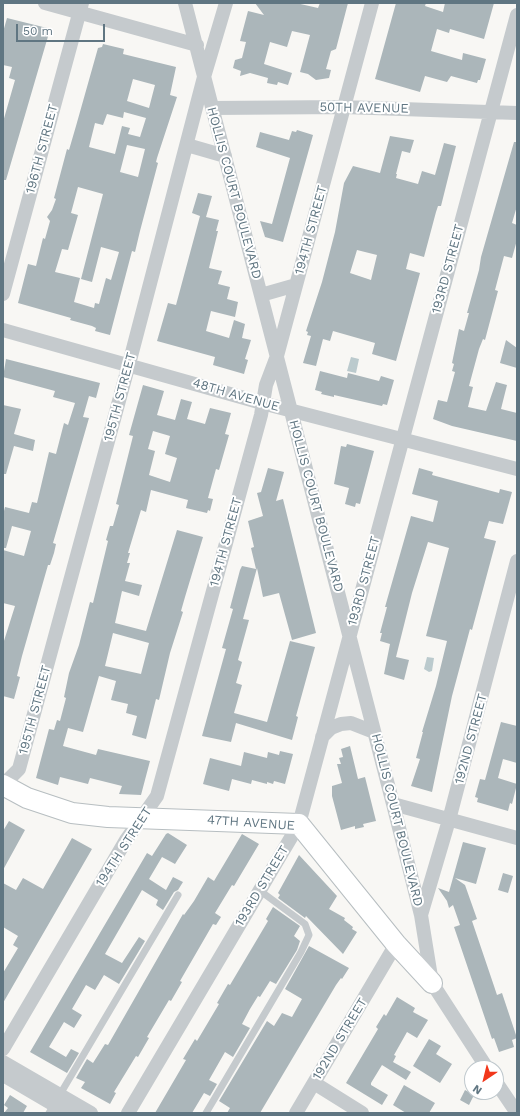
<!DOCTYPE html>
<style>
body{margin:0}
#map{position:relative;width:520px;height:1116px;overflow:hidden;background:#f8f7f4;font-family:"Work Sans",sans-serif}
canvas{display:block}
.frame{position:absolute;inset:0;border:4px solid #607682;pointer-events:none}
.north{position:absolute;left:464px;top:1060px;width:40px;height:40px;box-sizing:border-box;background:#fff;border:1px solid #bfc8cd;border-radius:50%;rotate:215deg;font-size:11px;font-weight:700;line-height:16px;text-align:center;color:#607682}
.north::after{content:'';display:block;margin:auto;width:14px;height:18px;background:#f1371b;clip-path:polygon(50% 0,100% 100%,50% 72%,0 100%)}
.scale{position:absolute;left:16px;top:24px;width:89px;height:18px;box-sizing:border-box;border:2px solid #607682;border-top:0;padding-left:5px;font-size:12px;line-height:14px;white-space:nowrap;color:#607682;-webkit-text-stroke:3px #fff;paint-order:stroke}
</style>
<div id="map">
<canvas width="520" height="1116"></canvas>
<div class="frame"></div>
<div class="north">N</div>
<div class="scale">50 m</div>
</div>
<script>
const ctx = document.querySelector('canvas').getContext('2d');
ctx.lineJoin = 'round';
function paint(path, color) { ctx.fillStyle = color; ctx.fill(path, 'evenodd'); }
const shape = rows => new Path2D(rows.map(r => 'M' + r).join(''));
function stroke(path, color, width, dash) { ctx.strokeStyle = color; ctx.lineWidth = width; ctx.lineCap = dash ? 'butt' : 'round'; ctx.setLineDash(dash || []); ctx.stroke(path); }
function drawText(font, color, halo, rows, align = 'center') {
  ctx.font = font + ' "Work Sans",sans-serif'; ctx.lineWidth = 4; ctx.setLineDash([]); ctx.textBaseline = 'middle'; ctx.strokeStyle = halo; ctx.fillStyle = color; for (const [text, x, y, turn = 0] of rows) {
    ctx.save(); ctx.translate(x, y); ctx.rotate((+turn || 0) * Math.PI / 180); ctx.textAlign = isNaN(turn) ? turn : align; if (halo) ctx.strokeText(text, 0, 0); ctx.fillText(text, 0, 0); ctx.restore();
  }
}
const water = shape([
 [351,357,359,359,356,373,347,371],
 [427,657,434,658,432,671,429,672,424,669]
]);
const building = shape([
 [255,3,296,3,318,8,320,3,348,3,336,49,331,51,326,69,331,70,329,78,316,80,308,74,300,72,310,35,292,31,287,47,270,42,264,64,292,73,288,85,278,82,277,85,267,83,268,78,250,73,240,76,241,71,233,68,235,60,242,58,246,42,240,41,248,11,264,15],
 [396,3,426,3,425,6,443,12,445,3,494,3,484,39,450,29,449,33,437,29,431,51,462,60,463,53,486,59,480,80,478,80,477,83,451,76,447,82,425,76,420,92,375,79],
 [7,18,47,28,46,32,49,33,6,180,3,180,3,122,15,80,9,78,12,67,3,65,3,32],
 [103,44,124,49,123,54,176,67,170,95,177,97,157,158,156,162,158,163,140,231,135,252,132,251,110,335,95,331,96,328,92,326,70,320,71,318,18,303,28,264,36,266,43,238,45,239,50,221,47,217,52,210,56,199,54,198,67,149,69,150,76,126,98,48,102,47],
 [133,79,155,85,149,108,127,101],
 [124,112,146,118,140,137,128,134,130,128,122,126,115,154,89,147,95,123,103,125,107,114,123,118],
 [127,145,145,149,138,177,120,172],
 [78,187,103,194,81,279,92,282,101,247,119,252,111,280,106,278,99,304,95,303,94,308,74,302,80,278,55,272,62,249,68,250,78,215,71,213],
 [297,130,313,135,283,242,265,237,260,221,272,224,290,158,256,147,260,132,289,140,292,131,296,132],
 [390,136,414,140,410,153,402,151,396,174,397,174,396,178,418,184,422,171,435,175,444,143,456,146,441,206,438,206,436,212,424,257,410,253,406,269,420,273,396,361,372,354,375,343,333,331,330,341,323,339,316,366,303,363,311,336,307,335,308,332,306,331,322,282,335,232,344,183,353,166,380,173],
 [357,250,377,255,371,280,350,273],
 [514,142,517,142,517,206,512,223,517,225,517,240,512,258,504,256,495,290,498,291,485,340,483,339,479,349,469,386,473,387,468,407,486,411,496,382,507,385,501,409,517,413,517,441,452,426,433,419,438,400,447,402,455,372,452,371,454,364,452,363,459,329,464,331,469,313,467,313,479,270,481,257],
 [198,193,212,196,206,217,219,220,216,231,218,231,209,268,222,271,218,284,230,287,227,299,238,302,235,317,211,311,206,331,229,338,234,320,245,324,242,338,251,340,245,359,248,360,244,374,213,365,215,357,157,341,168,303,176,305,200,216,192,213],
 [506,340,517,348,517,368,500,363],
 [6,359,100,383,96,398,89,396,83,417,89,418,53,543,56,544,54,553,50,565,48,565,22,656,17,676,20,677,14,699,3,696,3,644,15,606,3,603,3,550,24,556,31,531,12,526,6,548,3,548,3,515,5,507,29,513,32,502,37,503,49,452,56,454,64,423,68,425,75,403,53,397,55,391,3,377],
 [320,371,347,378,348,373,379,381,381,376,394,380,387,405,383,404,382,406,334,395,334,397,321,394,322,392,315,390],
 [143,385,164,391,157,415,175,420,181,399,192,402,187,419,205,424,210,408,231,413,225,434,229,435,219,470,216,469,208,498,213,499,210,511,208,510,207,513,186,508,188,500,151,490,146,512,141,510,128,553,130,553,127,563,130,563,125,581,142,585,139,596,122,591,115,623,146,631,177,530,203,537,185,597,181,611,183,612,170,653,159,700,156,699,146,739,132,735,137,716,126,713,128,704,111,700,116,681,99,676,83,732,68,728,63,746,96,755,98,749,150,761,141,795,119,794,122,786,90,778,88,784,60,777,58,785,36,778,49,729,54,730,57,720,60,721,66,698,64,697,69,673,79,645,90,602,93,603,108,541,106,540,110,526,113,526,119,505,116,504,133,436,129,435],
 [153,431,170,436,165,454,177,458,170,482,149,475,155,451,148,449],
 [113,633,149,643,141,674,105,666],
 [3,405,21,409,14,434,35,440,33,451,14,446,6,474,3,474],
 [347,444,374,451,360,504,356,503,355,507,345,504,349,488,334,484,341,446,346,447],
 [268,468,284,472,276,501,283,499,316,633,292,640,279,593,263,597,257,568,243,619,249,620,238,660,242,662,236,683,242,685,234,713,267,722,290,641,315,647,296,716,298,717,292,740,236,723,231,742,202,736,226,649,222,648,233,609,230,608,240,570,242,566,256,569,251,548,254,547,248,521,263,516,257,493,261,492],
 [419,468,433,472,432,475,499,493,500,489,512,492,503,524,489,521,484,538,496,541,472,630,470,629,452,696,432,792,411,786,420,759,416,758,423,732,422,732,436,686,447,641,426,636,449,548,428,542,412,593,396,657,409,660,404,680,384,674,390,644,380,641,382,633,380,633,387,607,385,607,411,516,433,522,438,501,412,494],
 [501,722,517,726,517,763,503,759,498,778,517,784,512,804,510,803,508,811,477,802,478,798,475,797,480,779,485,780],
 [350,746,358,779,365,777,376,821,363,824,364,827,355,829,355,826,341,830,332,796,332,786,342,783,337,764,341,764,339,758,343,757,341,749],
 [280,751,293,754,285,784,274,781,273,784,267,782,267,784,252,780,251,784,232,779,229,791,203,784,210,758,241,766,244,752,267,758,268,752,279,755],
 [9,821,25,830,3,870,3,831],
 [168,833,187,845,175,864,162,857,149,879,166,890,173,877,183,882,178,890,174,892,163,910,156,905,158,900,142,890,105,954,122,963,139,937,145,941,119,984,104,975,95,990,86,985,72,1009,82,1015,74,1028,64,1022,49,1047,66,1057,71,1049,79,1053,67,1073,30,1052,147,853,152,856,166,834],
 [242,834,259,844,234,886,232,885,215,913,221,917,216,925,213,924,180,981,182,982,171,1001,169,1000,147,1037,149,1038,138,1057,136,1056,114,1092,116,1093,110,1104,81,1088,85,1082,76,1078,87,1059,93,1063,105,1044,108,1045,183,914,184,915,194,901,208,877,214,881],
 [72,838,92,849,3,1003,3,973,18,948,13,945,18,936,3,927,3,883,16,890,23,878,43,889],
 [463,842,486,848,476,884,455,878,465,885,477,919,472,921,494,986,497,995,502,993,517,1038,512,1040,514,1047,499,1052,494,1038,492,1039,454,927,460,925,453,905,449,908,447,901,438,888,449,892],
 [299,855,337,896,329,909,345,918,344,920,353,927,352,929,357,932,343,954,306,916,305,918,278,898,280,895,278,893],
 [503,873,513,876,508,893,498,890],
 [273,907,300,926,294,936,300,941,297,950,276,984,270,981,260,997,258,996,250,1009,242,1024,250,1028,233,1057,225,1052,209,1080,217,1084,210,1096,204,1093,192,1113,155,1113,186,1060,183,1059,195,1039,197,1041,219,1004,217,1003,228,984,230,985,268,921,266,919],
 [309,946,349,968,342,979,341,978,336,985,260,1113,227,1113,230,1108,219,1101,267,1021,274,1026,282,1013,292,1017,302,999,285,989],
 [397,997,415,1008,413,1012,428,1020,417,1038,407,1032,394,1055,396,1056,393,1062,411,1072,406,1080,382,1065,371,1083,371,1085,388,1095,382,1105,346,1083,378,1029,376,1027,384,1014,386,1016],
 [429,1039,441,1046,436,1054,452,1064,440,1083,413,1066],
 [404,1085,435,1103,429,1113,406,1113,393,1105],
 [465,1090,474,1095,469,1105,460,1100],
 [10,1095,27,1106,23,1113,4,1113,8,1108,4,1105]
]);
const lane = shape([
 [49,1113,178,895],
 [206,1113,301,952,309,935,305,924,259,890]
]);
const street = shape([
 [45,3,197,45],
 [185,3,393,804,421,915,432,983,487,1068],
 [212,108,344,107,517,113],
 [187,145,225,156],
 [3,294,82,3],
 [261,295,296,285],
 [3,330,262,403,517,469],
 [322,737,331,728,341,724,351,723,374,732],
 [3,785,19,769,129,364,204,77,226,3],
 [393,804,517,838],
 [421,915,449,820,517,561],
 [3,1049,126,840,157,796,261,415,266,385,277,356,372,3],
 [3,1062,91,1113],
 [3,1075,68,1113],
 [496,1082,517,1113],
 [314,1083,362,1113],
 [128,1113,299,824,517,15],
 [296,1113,396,944]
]);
const secondary = shape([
 [3,785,27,798,72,813,108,817,299,824,396,944,432,983]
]);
const streetNames = [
 ["50TH AVENUE",364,108,1],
 ["196TH STREET",42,149,-75],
 ["HOLLIS COURT BOULEVARD",234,193,75],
 ["194TH STREET",311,230,-75],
 ["193RD STREET",448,269,-75],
 ["48TH AVENUE",236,395,16],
 ["195TH STREET",120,397,-75],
 ["HOLLIS COURT BOULEVARD",316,506,75],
 ["194TH STREET",226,542,-75],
 ["193RD STREET",364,581,-75],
 ["195TH STREET",35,710,-75],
 ["192ND STREET",471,739,-75],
 ["HOLLIS COURT BOULEVARD",397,820,76],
 ["47TH AVENUE",251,823,4],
 ["194TH STREET",124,847,-57],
 ["193RD STREET",262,886,-59],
 ["192ND STREET",340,1039,-59]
];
paint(water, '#bbcacd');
paint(building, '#abb6ba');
stroke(secondary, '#b7bec1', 22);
stroke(lane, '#c5cacd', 7);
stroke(street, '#c5cacd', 14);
stroke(secondary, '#fff', 20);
drawText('13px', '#607682', '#fff', streetNames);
</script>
